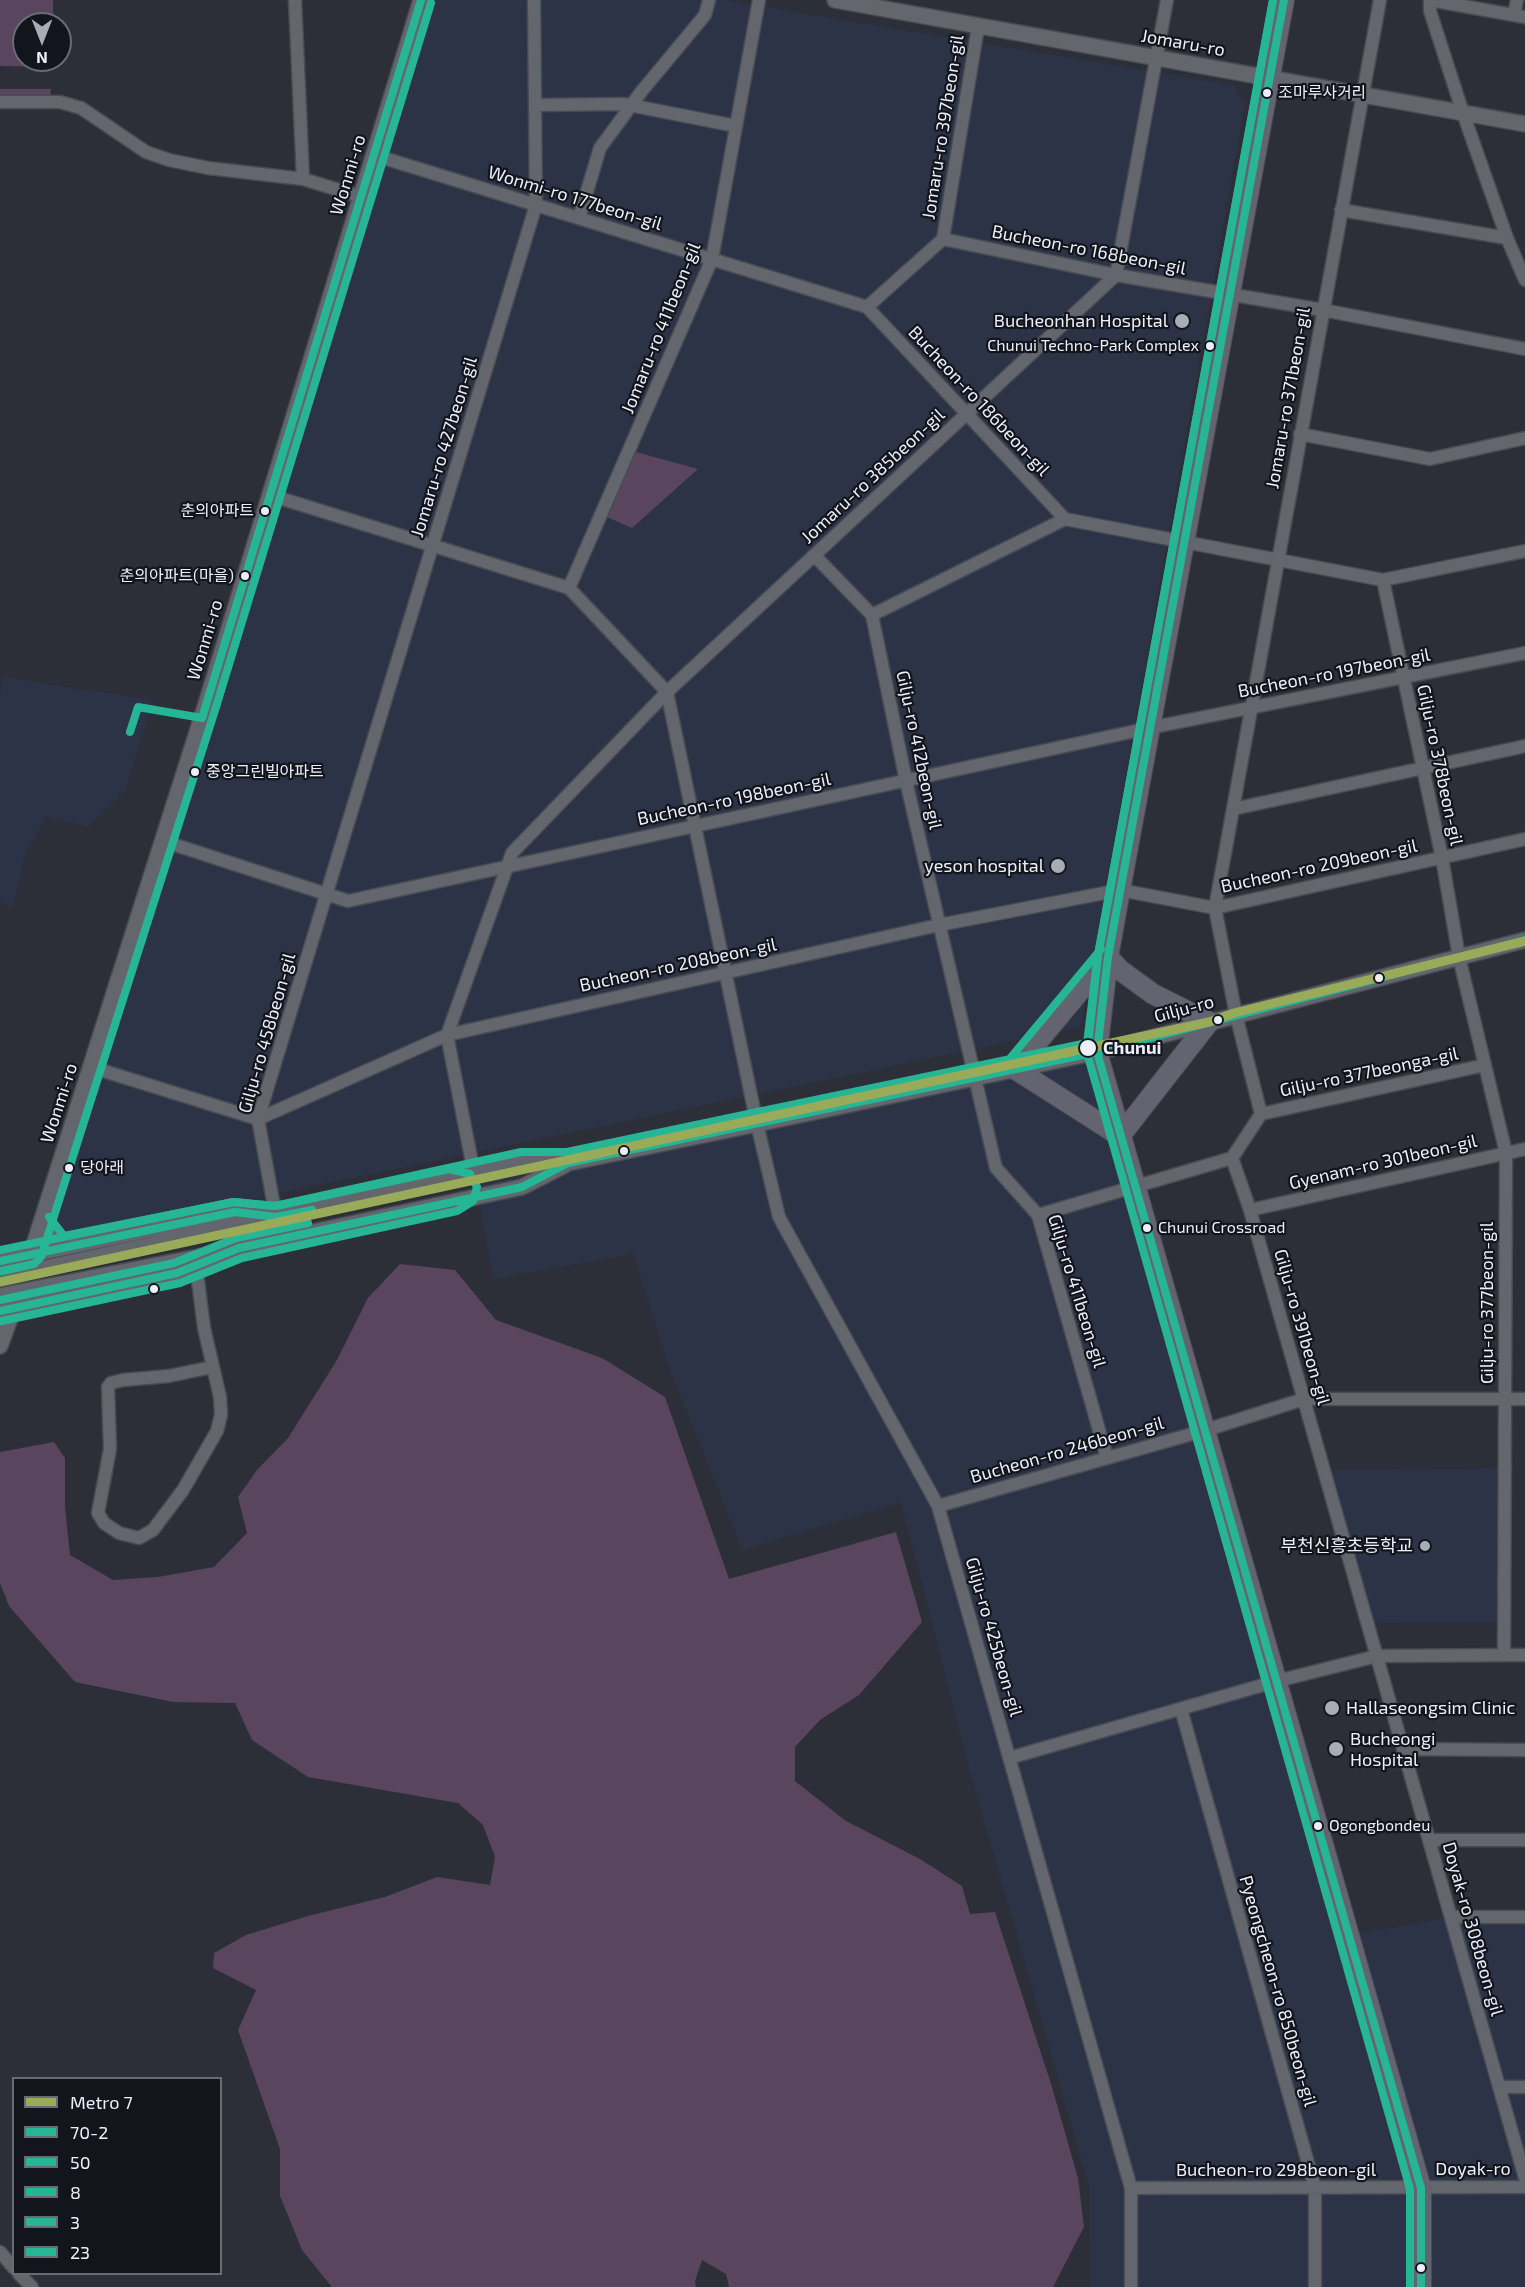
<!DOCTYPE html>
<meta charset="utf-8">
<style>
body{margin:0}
#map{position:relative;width:1525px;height:2287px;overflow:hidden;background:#2c2f37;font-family:"Exo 2",sans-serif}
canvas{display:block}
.legend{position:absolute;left:12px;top:2077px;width:210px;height:198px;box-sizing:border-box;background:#12151c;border:2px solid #696c75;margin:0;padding:8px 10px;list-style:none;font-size:18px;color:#ebeffa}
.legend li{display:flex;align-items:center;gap:12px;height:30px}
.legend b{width:30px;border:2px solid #696c75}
.north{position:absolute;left:12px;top:12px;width:60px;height:60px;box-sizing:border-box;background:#12151c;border:2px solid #696c75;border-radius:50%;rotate:180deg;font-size:16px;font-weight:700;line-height:24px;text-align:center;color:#ebeffa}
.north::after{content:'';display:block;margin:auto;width:21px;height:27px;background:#a8acb6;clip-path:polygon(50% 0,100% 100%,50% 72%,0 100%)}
</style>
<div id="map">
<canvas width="1525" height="2287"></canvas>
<ul class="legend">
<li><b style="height:8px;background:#99aa58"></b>Metro 7</li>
<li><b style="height:8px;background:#26b696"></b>70-2</li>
<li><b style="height:8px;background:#26b696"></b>50</li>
<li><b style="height:8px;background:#26b696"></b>8</li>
<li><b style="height:8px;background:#26b696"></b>3</li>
<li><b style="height:8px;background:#26b696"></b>23</li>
</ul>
<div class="north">N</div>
</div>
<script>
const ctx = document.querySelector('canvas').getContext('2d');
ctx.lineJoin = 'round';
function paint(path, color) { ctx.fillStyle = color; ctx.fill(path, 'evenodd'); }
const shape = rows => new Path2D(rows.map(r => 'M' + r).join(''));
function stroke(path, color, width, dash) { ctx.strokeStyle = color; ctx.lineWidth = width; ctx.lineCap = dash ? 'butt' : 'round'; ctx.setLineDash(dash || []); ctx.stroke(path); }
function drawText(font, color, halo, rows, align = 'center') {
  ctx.font = font + ' "Exo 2","Noto Sans KR",sans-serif'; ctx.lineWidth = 4.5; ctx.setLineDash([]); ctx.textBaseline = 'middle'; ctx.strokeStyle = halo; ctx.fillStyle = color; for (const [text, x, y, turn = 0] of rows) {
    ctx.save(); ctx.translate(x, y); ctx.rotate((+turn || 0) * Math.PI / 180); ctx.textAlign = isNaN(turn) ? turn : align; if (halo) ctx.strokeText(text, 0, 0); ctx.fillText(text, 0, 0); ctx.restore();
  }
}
const built = shape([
 [433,0,724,0,1233,85,1245,105,1081,1027,62,1238,52,1225,135,944],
 [3,677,153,700,125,792,88,827,46,816,25,854,13,908,0,902,0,695],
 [1097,1052,1350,1935,1452,1917,1525,1917,1525,2287,1090,2287,1089,2186,971,1776,901,1502,742,1550,671,1373,633,1254,493,1279,474,1173],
 [1504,1468,1504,1622,1368,1623,1324,1470]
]);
const green = shape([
 [0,0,53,0,53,24,24,24,24,60,53,60,53,67,0,66],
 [0,89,51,89,50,96,0,97],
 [636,452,698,469,632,528,607,517],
 [400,1264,455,1270,496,1320,602,1358,665,1397,729,1579,896,1532,922,1622,859,1695,820,1720,795,1747,795,1781,846,1821,920,1859,962,1886,970,1914,995,1912,1052,2087,1078,2178,1084,2227,1053,2287,729,2287,726,2274,702,2260,695,2281,696,2287,332,2287,302,2250,280,2196,280,2149,238,2030,256,1990,213,1968,214,1953,246,1935,308,1916,385,1897,437,1877,490,1885,495,1857,483,1825,458,1803,308,1777,252,1740,235,1703,173,1702,75,1682,9,1606,0,1583,0,1452,54,1442,65,1458,65,1507,70,1555,113,1580,158,1577,214,1567,247,1533,238,1497,257,1470,288,1438,337,1360,368,1298]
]);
const minor = shape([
 [295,0,303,179],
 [1430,0,1430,11,1463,113,1507,238,1525,280],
 [1430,0,1525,17],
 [1514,15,1517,0],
 [0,102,60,102,81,108,146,152,169,160,208,168,303,179,362,197],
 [535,105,624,104,736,126],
 [374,155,867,307],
 [1341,210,1507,238],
 [579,218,600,148,641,92,705,15,709,0],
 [943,239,1116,275,1323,310,1525,349],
 [867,307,1065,519,1383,580,1525,551],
 [867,307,943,239,978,27],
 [1300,434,1430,459,1525,438],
 [270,495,569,588,667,692,757,1124,779,1217,938,1506,1131,2188,1131,2287],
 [814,555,872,615,906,781,996,1168,1038,1215,1107,1458],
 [1383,580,1442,858,1459,957,1506,1153,1504,1655],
 [569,588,712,259,759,0],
 [872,615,1065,519],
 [1233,809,1525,746],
 [163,841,348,901,1149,728,1525,653],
 [91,1067,258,1119,447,1035,939,925,1120,890,1215,908,1525,839],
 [1261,1114,1485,1065],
 [1232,1158,1261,1114,1236,1015,1215,908,1380,0],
 [1232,1158,1250,1210,1525,2178],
 [474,1173,447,1035,512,853,667,692,1116,275,1167,0],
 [1250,1210,1525,1149],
 [1038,1215,1232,1158],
 [276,1217,258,1119,536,205,534,0],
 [196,1265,204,1328,220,1397,221,1415,217,1431,183,1490,153,1530,139,1538,119,1533,104,1523,98,1513,110,1449,108,1387,111,1383,123,1380,169,1376,212,1367],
 [938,1506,1206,1430,1304,1399,1525,1399],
 [1181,1709,1315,2188,1315,2287],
 [1403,1749,1525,1750],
 [1009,1758,1277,1681,1377,1656,1525,1655],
 [1429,1840,1525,1840],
 [1452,1917,1525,1917],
 [1499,2087,1525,2087],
 [1131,2188,1525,2187],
 [0,2252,14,2268],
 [19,2274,32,2287]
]);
const tertiary = shape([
 [835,0,1525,124],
 [41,1224,60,1248],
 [31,1254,206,704,421,0],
 [0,1261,235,1212,276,1217,523,1162,568,1163,757,1124,1097,1052,1525,940],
 [0,1278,265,1220],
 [0,1296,203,1256],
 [0,1311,177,1273,239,1248,522,1187,565,1165],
 [0,1346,14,1308]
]);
const primary = shape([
 [1284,0,1120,890,1108,957,1097,1052,1421,2188,1421,2287],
 [1108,957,1015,1069,1120,1136],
 [1108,957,1120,970,1153,994,1209,1022,1120,1136]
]);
const bus1 = shape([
 [1284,0,1108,957,1097,1052,1421,2188,1421,2287],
 [202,718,421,0],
 [130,732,138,707,202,718]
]);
const bus2 = shape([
 [1273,0,1098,955,1087,1053,1410,2189,1410,2287]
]);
const bus3 = shape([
 [1007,1062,1101,949],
 [0,1250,233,1202,275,1206,521,1152,567,1152,1087,1043,1098,955,1273,0],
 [0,1300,174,1263,236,1238,308,1223]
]);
const bus4 = shape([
 [2,1271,34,1264,41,1257,216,707,431,3],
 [2,1321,180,1283,242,1258,457,1211,473,1201,477,1187,470,1174,449,1169,276,1206,234,1202,64,1236,49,1217]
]);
const bus5 = shape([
 [0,1261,235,1212,276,1217,312,1210],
 [0,1311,177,1273,239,1248,522,1187,568,1163,1097,1052,1525,940]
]);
const metro1 = shape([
 [0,1282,1209,1022,1234,1013,1525,941]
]);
const markers = [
 [1267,93,5,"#ebeffa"],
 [1182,321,8,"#a8acb6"],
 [1210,346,5,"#ebeffa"],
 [265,511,5,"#ebeffa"],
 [245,576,5,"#ebeffa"],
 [195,772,5,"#ebeffa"],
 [1058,866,8,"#a8acb6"],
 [1379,978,5,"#ebeffa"],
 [1218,1020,5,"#ebeffa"],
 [1088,1048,9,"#ebeffa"],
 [624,1151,5,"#ebeffa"],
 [69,1168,5,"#ebeffa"],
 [1147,1228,5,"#ebeffa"],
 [154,1289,5,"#ebeffa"],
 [1425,1546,6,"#a8acb6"],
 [1332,1708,8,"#a8acb6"],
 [1336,1749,8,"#a8acb6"],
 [1318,1826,5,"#ebeffa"],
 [1421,2268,5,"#ebeffa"]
];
const busNames = [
 ["조마루사거리",1278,93],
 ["Chunui Techno-Park Complex",1199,346,"right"],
 ["춘의아파트",254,511,"right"],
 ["춘의아파트(마을)",234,576,"right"],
 ["중앙그린빌아파트",206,772],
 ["당아래",80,1168],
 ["Chunui Crossroad",1158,1228],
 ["Ogongbondeu",1329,1826]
];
const streetNames = [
 ["Jomaru-ro",1183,43,10],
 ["Jomaru-ro 397beon-gil",943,127,-81],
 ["Wonmi-ro",348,175,-73],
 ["Wonmi-ro 177beon-gil",575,198,17],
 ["Bucheon-ro 168beon-gil",1089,250,11],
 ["Jomaru-ro 411beon-gil",661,328,-68],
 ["Jomaru-ro 371beon-gil",1288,398,-80],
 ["Bucheon-ro 186beon-gil",979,401,47],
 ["Jomaru-ro 427beon-gil",444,447,-73],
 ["Jomaru-ro 385beon-gil",873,476,-43],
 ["Wonmi-ro",205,640,-73],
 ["Bucheon-ro 197beon-gil",1334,673,-11],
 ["Gilju-ro 412beon-gil",919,750,78],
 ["Gilju-ro 378beon-gil",1440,765,78],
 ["Bucheon-ro 198beon-gil",734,799,-12],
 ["Bucheon-ro 209beon-gil",1319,866,-12],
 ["Bucheon-ro 208beon-gil",678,965,-12],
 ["Gilju-ro",1184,1009,-15],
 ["Gilju-ro 458beon-gil",267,1033,-74],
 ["Gilju-ro 377beonga-gil",1369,1072,-12],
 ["Wonmi-ro",59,1103,-72],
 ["Gyenam-ro 301beon-gil",1383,1162,-13],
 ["Gilju-ro 411beon-gil",1077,1291,73],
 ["Gilju-ro 377beon-gil",1487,1303,-90],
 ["Gilju-ro 391beon-gil",1302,1327,74],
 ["Bucheon-ro 246beon-gil",1067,1450,-16],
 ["Gilju-ro 425beon-gil",994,1637,74],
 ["Doyak-ro 308beon-gil",1473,1929,74],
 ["Pyeongcheon-ro 850beon-gil",1278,1991,74],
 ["Doyak-ro",1473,2169],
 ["Bucheon-ro 298beon-gil",1276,2170]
];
const poiNames = [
 ["Bucheonhan Hospital",1168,321],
 ["yeson hospital",1044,866],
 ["부천신흥초등학교",1413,1546],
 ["Hallaseongsim Clinic",1346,1708,"left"],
 ["Bucheongi",1350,1739,"left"],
 ["Hospital",1350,1760,"left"]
];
const stopNames = [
 ["Chunui",1103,1048]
];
paint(built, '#2c3347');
paint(green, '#5a455f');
stroke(minor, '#494b53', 15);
stroke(tertiary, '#494b53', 18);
stroke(primary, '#494b53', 22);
stroke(minor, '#64666d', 12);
stroke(tertiary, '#64666d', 15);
stroke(primary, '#646471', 20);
stroke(bus1, '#26b696', 8);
stroke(bus2, '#26b696', 8);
stroke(bus3, '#26b696', 8);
stroke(bus4, '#26b696', 8);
stroke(bus5, '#26b696', 8);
stroke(metro1, '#99aa58', 9);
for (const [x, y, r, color] of markers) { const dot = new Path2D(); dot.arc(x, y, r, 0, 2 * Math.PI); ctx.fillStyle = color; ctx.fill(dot); stroke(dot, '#12151c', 2); }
drawText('16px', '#ebeffa', '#12151c', busNames, 'left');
drawText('18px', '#ebeffa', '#12151c', streetNames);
drawText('18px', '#ebeffa', '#12151c', poiNames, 'right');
drawText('bold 18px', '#ebeffa', '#12151c', stopNames, 'left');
</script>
